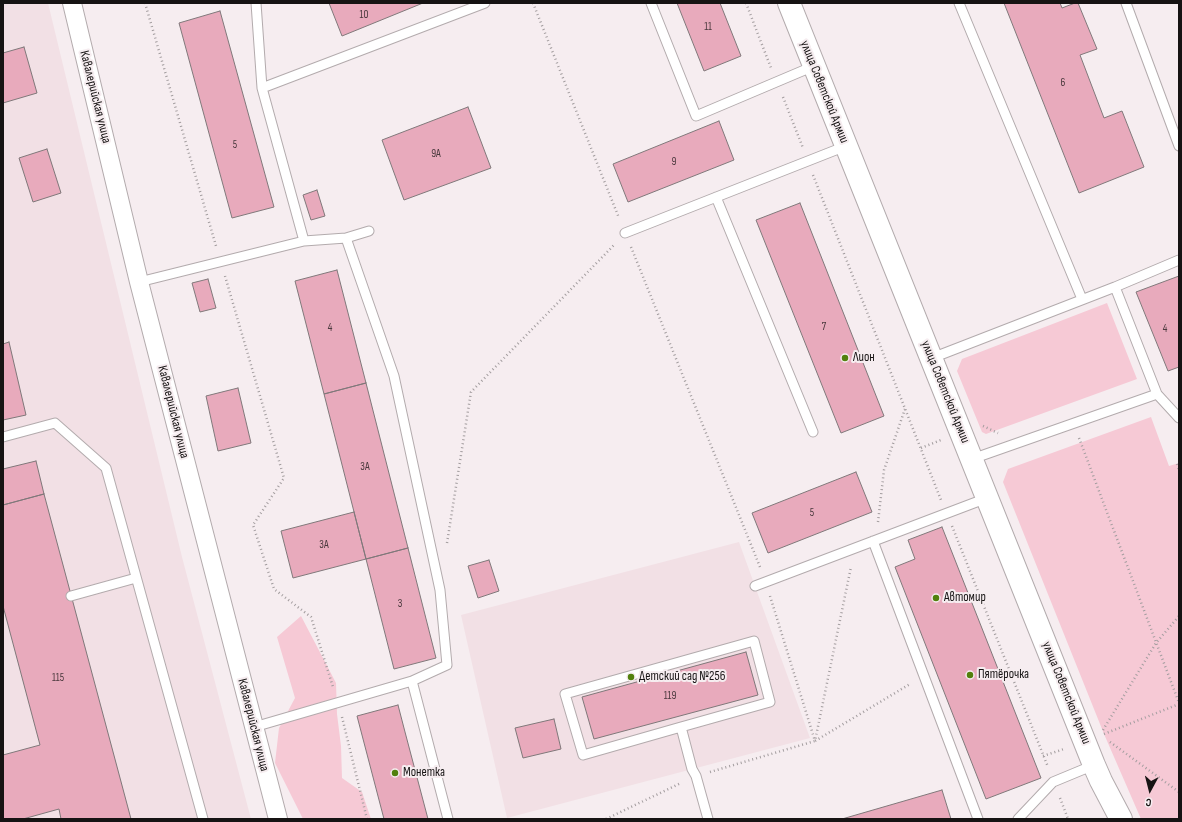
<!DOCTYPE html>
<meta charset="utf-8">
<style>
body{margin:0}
#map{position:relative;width:1182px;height:822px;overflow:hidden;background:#f6edf0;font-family:"Sofia Sans Condensed",sans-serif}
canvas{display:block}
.frame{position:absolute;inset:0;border:4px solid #161313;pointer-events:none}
.north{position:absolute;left:1130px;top:770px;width:40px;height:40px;-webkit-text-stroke:3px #f6edf0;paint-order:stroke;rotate:187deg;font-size:11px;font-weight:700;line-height:16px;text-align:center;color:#161313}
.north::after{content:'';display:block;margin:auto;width:14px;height:18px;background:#161313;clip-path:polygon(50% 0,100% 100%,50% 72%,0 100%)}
</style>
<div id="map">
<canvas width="1182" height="822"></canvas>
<div class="frame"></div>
<div class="north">С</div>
</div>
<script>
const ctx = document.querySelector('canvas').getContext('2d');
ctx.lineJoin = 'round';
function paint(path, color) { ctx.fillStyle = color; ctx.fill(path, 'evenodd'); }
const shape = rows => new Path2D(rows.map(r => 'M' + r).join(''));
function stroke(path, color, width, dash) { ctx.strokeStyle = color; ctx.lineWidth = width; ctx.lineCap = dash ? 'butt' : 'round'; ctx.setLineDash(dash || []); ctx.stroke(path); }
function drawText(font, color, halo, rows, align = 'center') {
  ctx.font = font + ' "Sofia Sans Condensed",sans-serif'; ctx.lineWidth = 4; ctx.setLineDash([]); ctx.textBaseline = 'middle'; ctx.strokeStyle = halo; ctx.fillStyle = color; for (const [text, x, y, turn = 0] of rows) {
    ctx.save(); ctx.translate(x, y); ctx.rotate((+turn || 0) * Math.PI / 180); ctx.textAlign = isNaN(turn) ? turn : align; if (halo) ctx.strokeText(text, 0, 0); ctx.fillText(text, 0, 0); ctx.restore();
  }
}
const built = shape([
 [3,3,48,3,182,557,251,819,3,819],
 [739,542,810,738,507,818,461,615]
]);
const green = shape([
 [1107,303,1137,379,986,434,982,432,957,371,962,359],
 [1151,417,1169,466,1179,463,1179,819,1141,819,1104,734,1003,482,1008,469],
 [301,616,336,683,337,714,341,746,342,778,362,792,371,819,303,819,275,763,279,728,295,698,277,637]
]);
const building = shape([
 [329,3,423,3,342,36,329,3],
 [677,3,720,3,741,56,704,71,677,3],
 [1004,3,1060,3,1062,8,1075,3,1078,3,1097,49,1080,55,1104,118,1122,111,1144,167,1079,193,1004,3],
 [220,11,274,207,232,218,179,23,220,11],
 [24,47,37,93,3,103,3,53,24,47],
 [468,107,491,168,404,200,382,140,468,107],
 [719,121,734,160,628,202,613,164,719,121],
 [47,149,61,193,33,202,19,158,47,149],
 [317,190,325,216,311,220,303,195,317,190],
 [800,203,884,416,841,433,756,220,800,203],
 [337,270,366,383,324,394,295,281,337,270],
 [1179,276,1179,367,1168,371,1136,292,1179,276],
 [208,279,216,308,200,312,192,283,208,279],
 [9,342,26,415,3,420,3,344,9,342],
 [366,383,408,548,366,559,324,394,366,383],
 [238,388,251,443,218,451,206,396,238,388],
 [36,461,44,494,3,505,3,469,36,461],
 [856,472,872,512,768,553,752,513,856,472],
 [44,494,131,819,61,819,59,809,23,819,3,819,3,755,40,745,3,606,3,505,44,494],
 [354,512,366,559,293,578,281,531,354,512],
 [942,527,1041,778,986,799,895,567,915,559,908,540,942,527],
 [408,548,436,658,394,669,366,559,408,548],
 [489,560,499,591,478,598,468,566,489,560],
 [746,652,758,695,594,739,582,697,746,652],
 [398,705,405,732,428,819,384,819,357,716,398,705],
 [554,719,561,749,523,758,515,728,554,719],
 [942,790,951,819,842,819,942,790]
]);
const path = shape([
 [145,3,216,246],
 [533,3,619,218],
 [746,3,771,68],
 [783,97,803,148],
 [813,175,941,500],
 [631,247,760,567],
 [225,276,284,478,253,525,274,589,311,617,333,687],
 [983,426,998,433],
 [1079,438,1179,703],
 [921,448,941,440],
 [1177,464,1179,470],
 [878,522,884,470,905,409],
 [952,526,1048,767],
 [447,543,471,392,615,244],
 [770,596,815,741,910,684],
 [342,717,367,819],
 [1103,730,1156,643,1179,616],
 [1104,734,1179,704],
 [1110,742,1179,792],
 [1043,756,1064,749],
 [710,772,815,741,851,567],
 [1060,798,1068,819],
 [606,819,681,783]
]);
const lane = shape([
 [256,3,262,88,304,241],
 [651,3,696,116,814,66],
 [959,3,1082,299],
 [1126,3,1179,146],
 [262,88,485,3],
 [716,197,813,432],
 [625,233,846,146],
 [346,238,369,231],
 [139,282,304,241,346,238,394,376,440,590,447,665,412,681],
 [1115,287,1157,394],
 [932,358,1115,287,1179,260],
 [3,437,55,423,106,468,203,819],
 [972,459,1157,394,1179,418],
 [873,541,978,819],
 [755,586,987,498],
 [71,596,136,578],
 [254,727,412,681,448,819],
 [681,727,770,702,754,641,565,694,583,755,681,727,692,769,696,776,708,819],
 [1018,819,1053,782,1094,765]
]);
const street = shape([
 [72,3,139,282,278,819]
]);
const secondary = shape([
 [789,3,1094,765,1101,781,1121,819]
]);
const markers = [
 [845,358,4,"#52800d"],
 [936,598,4,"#52800d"],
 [970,675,4,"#52800d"],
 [631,677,4,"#52800d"],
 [395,773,4,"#52800d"]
];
const numberNames = [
 ["10",364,15],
 ["11",708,27],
 ["6",1063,83],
 ["5",235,145],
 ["9А",436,154],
 ["9",674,162],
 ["7",824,327],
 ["4",330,328],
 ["4",1165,329],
 ["3А",365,467],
 ["5",812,513],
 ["3А",324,545],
 ["3",400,604],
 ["115",58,678],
 ["119",670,696]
];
const streetNames = [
 ["улица Советской Армии",824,92,68],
 ["Кавалерийская улица",95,97,76],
 ["улица Советской Армии",945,392,68],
 ["Кавалерийская улица",173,412,76],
 ["улица Советской Армии",1066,693,68],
 ["Кавалерийская улица",253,725,76]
];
const poiNames = [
 ["Лион",853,358],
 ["Автомир",944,598],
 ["Пятёрочка",978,675],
 ["Детский сад №256",639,677],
 ["Монетка",403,773]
];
paint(built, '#f2e0e5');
paint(green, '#f6c9d5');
paint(building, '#e8aabc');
stroke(building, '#80787a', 1);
stroke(lane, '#b3abad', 11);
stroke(street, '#b3abad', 20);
stroke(secondary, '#b3abad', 24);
stroke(path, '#a39d9f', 2.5, [1, 3]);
stroke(lane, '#fff', 9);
stroke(street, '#fff', 18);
stroke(secondary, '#fff', 22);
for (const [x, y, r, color] of markers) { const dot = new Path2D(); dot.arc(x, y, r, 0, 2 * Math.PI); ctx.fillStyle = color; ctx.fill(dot); stroke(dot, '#f6edf0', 1.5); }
drawText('11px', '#4a393d', null, numberNames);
drawText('13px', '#161313', '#f6edf0', streetNames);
drawText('13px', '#161313', '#f6edf0', poiNames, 'left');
</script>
